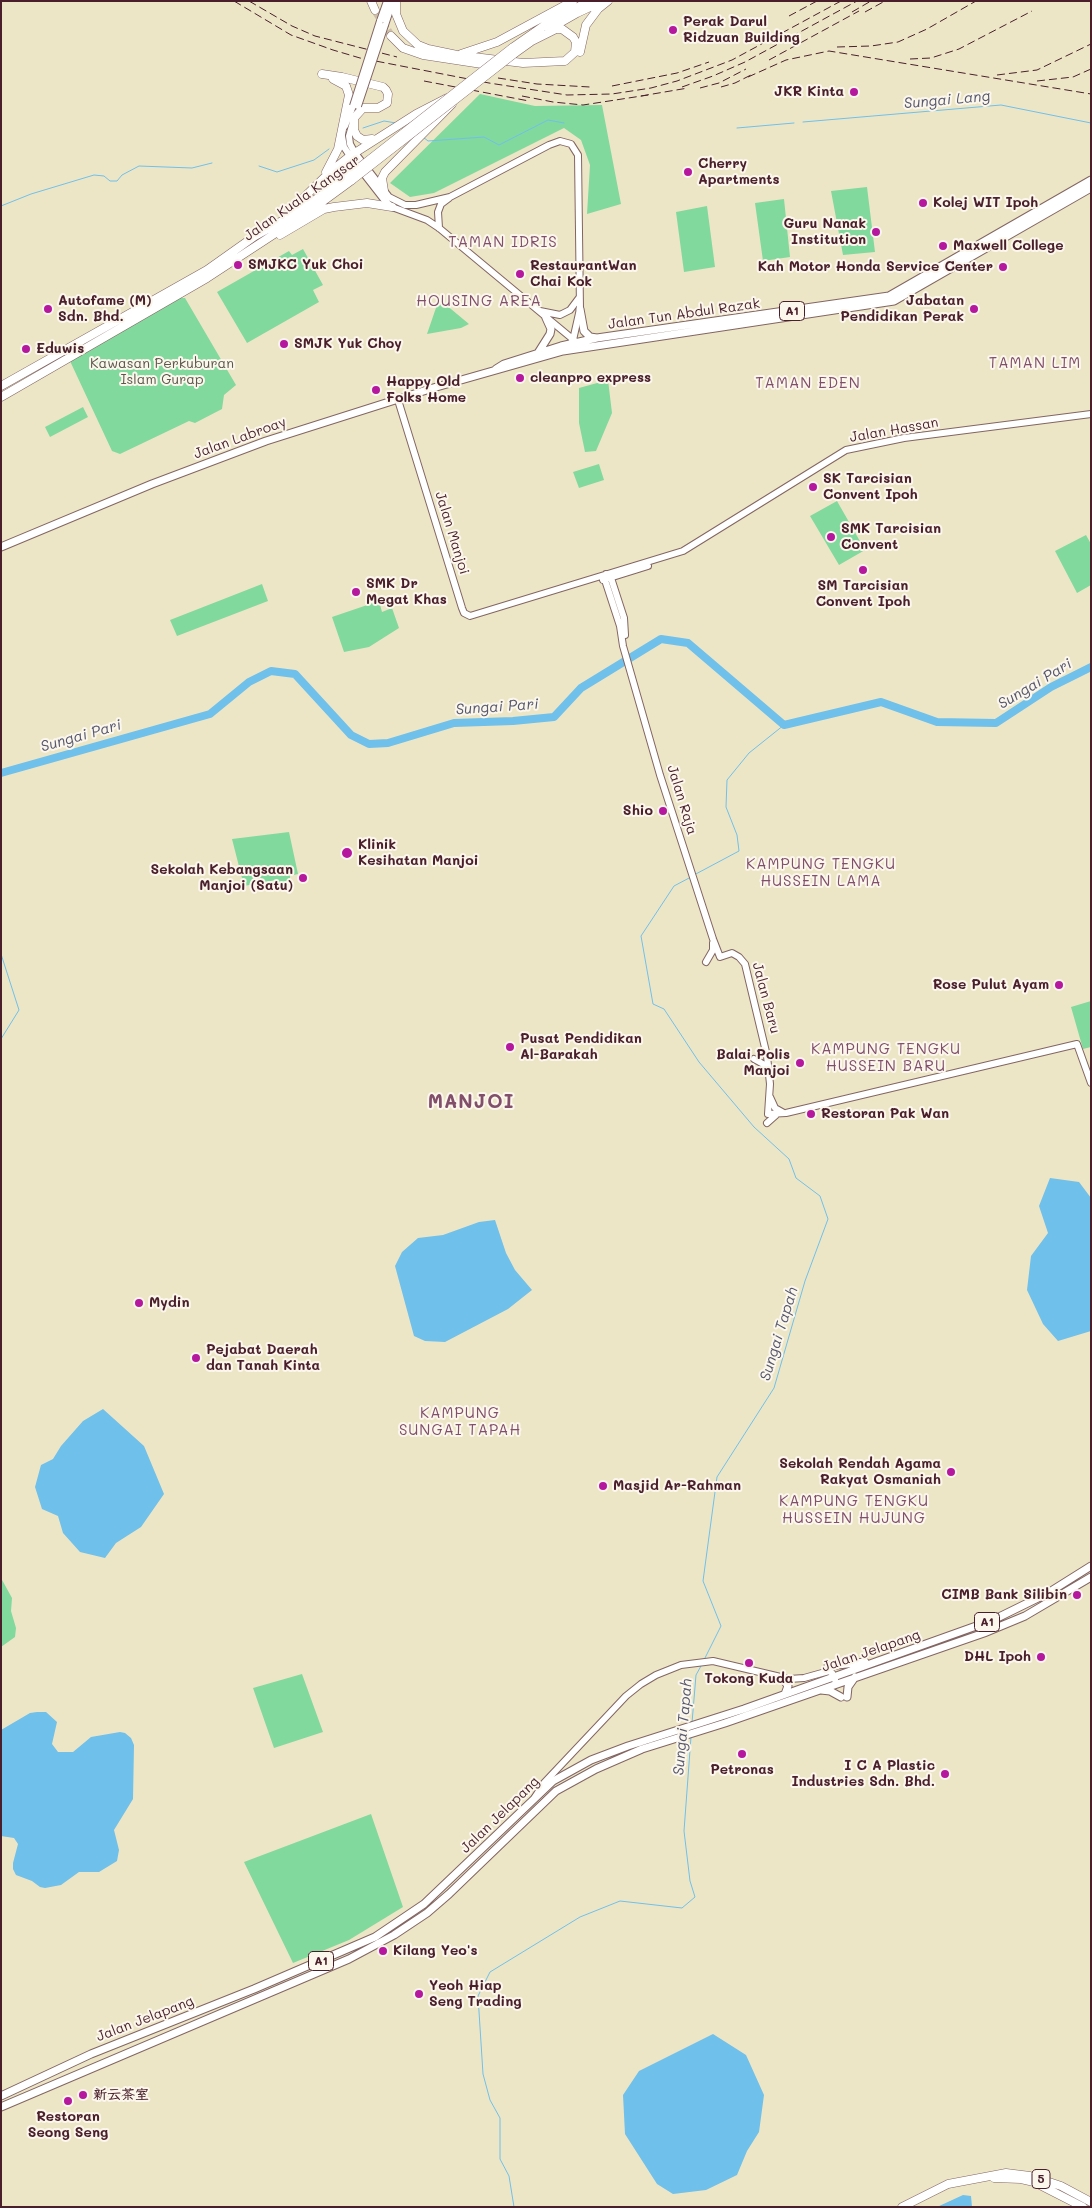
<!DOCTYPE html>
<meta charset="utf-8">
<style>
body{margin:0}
#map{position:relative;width:1092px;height:2208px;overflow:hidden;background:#ece6c7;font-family:Mali,sans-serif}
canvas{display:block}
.frame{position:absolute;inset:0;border:2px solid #4a1f2b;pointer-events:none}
</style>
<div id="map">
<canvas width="1092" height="2208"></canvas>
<div class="frame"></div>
</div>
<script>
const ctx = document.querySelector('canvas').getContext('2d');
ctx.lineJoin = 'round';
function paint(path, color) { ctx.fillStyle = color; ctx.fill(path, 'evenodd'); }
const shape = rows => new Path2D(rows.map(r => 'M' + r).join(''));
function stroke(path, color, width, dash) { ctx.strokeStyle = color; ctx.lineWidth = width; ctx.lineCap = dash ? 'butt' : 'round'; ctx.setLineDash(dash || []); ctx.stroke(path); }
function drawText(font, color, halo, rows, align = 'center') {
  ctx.font = font + ' Mali,"LXGW WenKai TC",sans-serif'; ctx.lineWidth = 4; ctx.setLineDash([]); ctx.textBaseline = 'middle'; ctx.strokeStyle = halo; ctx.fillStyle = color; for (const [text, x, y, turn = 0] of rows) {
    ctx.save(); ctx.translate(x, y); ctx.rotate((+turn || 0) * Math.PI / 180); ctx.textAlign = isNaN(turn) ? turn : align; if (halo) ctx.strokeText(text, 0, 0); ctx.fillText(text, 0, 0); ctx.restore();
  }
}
const green = shape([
 [480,94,535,106,602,105,621,204,587,214,590,165,581,140,564,128,434,193,410,197,390,183],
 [867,187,875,252,843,255,831,191],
 [784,199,790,257,763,261,755,203],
 [707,206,715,267,684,272,676,212],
 [303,249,323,285,313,290,319,302,247,343,217,292,289,251,292,255],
 [180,298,185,298,236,385,224,395,222,409,195,423,189,421,120,454,112,451,70,361],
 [439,299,469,324,461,328,427,334],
 [608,380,612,413,596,451,585,452,579,423,579,388],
 [83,407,88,417,50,437,45,427],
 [599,464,604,480,579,488,573,472],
 [837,501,865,550,839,565,810,516],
 [1086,535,1091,544,1091,585,1077,593,1055,551],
 [262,584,268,601,177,636,170,620],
 [379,601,382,612,392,608,399,628,369,647,344,652,332,617],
 [289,832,298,874,290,876,290,880,277,883,276,880,244,886,232,839],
 [1091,1001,1091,1047,1083,1049,1071,1007],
 [1,1578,12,1598,11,1611,16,1628,15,1637,1,1647],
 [302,1674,323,1732,274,1748,253,1688],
 [371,1814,403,1907,349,1940,293,1963,244,1862]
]);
const water = shape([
 [1050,1178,1079,1182,1091,1198,1091,1331,1058,1341,1043,1324,1027,1290,1031,1256,1048,1233,1039,1206],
 [495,1220,506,1253,515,1270,532,1290,508,1309,445,1342,425,1341,414,1336,395,1266,402,1252,418,1238,443,1235,479,1222],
 [103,1409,144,1446,164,1494,141,1527,116,1543,105,1558,80,1552,63,1533,58,1516,42,1509,35,1487,41,1465,53,1459,61,1446,83,1421],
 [37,1712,46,1712,57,1722,52,1744,58,1752,73,1752,91,1737,120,1732,125,1733,131,1738,134,1745,133,1799,114,1830,119,1850,117,1861,99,1872,79,1872,61,1885,45,1888,40,1887,32,1881,16,1875,13,1869,13,1863,18,1844,14,1838,1,1836,1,1730,30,1713],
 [713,2034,746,2055,764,2095,759,2132,747,2151,737,2175,706,2190,673,2194,657,2184,625,2134,623,2095,639,2071],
 [963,2195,971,2196,972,2207,937,2207]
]);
const stream = shape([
 [803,122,1001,105,1091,123],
 [363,128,384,121,396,123],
 [737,128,794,123],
 [423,137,428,141,484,137,499,145,548,120,564,123],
 [259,166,277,172,314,160,329,149],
 [1,206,31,194,94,175,104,176,110,181,117,181,122,175,139,166,192,168,212,163],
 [694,875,739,851,737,835,726,807,727,780,749,753,784,725],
 [691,877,674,886,641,936,653,1004,664,1009,699,1062,754,1127,789,1159,796,1178,820,1196,828,1219,805,1281,774,1388,717,1477,703,1581,721,1626,704,1660],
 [1,917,1,920],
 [1,954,19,1010,1,1039],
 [692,1723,696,1675,701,1666],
 [514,2207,509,2176,500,2159,500,2118,490,2100,483,2074,478,1996,490,1972,580,1917,620,1901,682,1908,695,1897,690,1881,684,1831,691,1737]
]);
const river = shape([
 [1,773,210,714,249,682,271,671,295,674,351,735,369,744,388,743,454,723,513,721,554,717,581,688,661,639,688,643,784,725,881,702,937,722,996,723,1051,687,1091,667]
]);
const highwayTunnel = shape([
 [375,10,391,36]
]);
const secondary = shape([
 [380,21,387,1],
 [385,25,393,1],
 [353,122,349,136,350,144,355,153,389,197,405,205,416,205,450,197,549,145,560,141,571,144,578,155,580,309,573,340,568,347],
 [345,126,353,106],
 [342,136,344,147,350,156,385,201,392,207,427,220,439,228,575,341],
 [439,228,438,212,441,204,449,198],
 [540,311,560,315,570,310,579,298],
 [398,400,462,608,464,613,470,616,683,551,846,450,904,438,1091,414],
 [606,574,605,580,620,626,623,646,660,775,713,939,720,957,732,953,739,957,745,964,767,1056,770,1084,768,1114,786,1113,1077,1044,1091,1083],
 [608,576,611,578,624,618,625,635],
 [603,580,648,566],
 [706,962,713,950,713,943],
 [754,1059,763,1064,768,1073],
 [770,1097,775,1108,784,1113],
 [767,1123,776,1115],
 [535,1797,544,1783,626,1696,641,1684,656,1675,681,1665,713,1661,789,1679,804,1678,829,1671,832,1673,835,1680]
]);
const primary = shape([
 [580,309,584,331,590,337,597,338],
 [538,353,550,334,551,329,546,318],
 [496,369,504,364,561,346,597,338,889,296,1091,180],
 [1,547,152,484,266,441,433,388,563,351,894,301,1091,188],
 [828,1666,865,1662],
 [782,1677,788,1686,785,1694],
 [821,1690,830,1691,841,1697],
 [847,1697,848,1687,855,1677],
 [1,2096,91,2054,254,1989,375,1937,424,1904,553,1781,591,1760,628,1746,744,1709,993,1620,1048,1593,1091,1566],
 [1,2107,349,1959,394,1935,427,1913,449,1894,556,1791,596,1769,642,1749,725,1723,984,1633,1025,1616,1091,1577]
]);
const highway = shape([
 [371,1,375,10],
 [396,1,396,14,403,31,418,45,428,49,457,55,523,63,565,61,575,52,576,42,573,37,562,29,556,29,532,41],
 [549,29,577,13,603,1],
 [391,36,403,48,423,55,495,66],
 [512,48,545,25,589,1],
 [580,52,586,25,598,9,608,1],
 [515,53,536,38],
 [461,54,497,42,573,1],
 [322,74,342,77,383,87,386,90,388,94,387,103,378,108,363,108,354,118,354,130,357,136,363,140,372,139],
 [326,172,338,149,349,95,346,86,333,79],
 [384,191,382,178,385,172,452,104],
 [289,212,330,172,350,156,416,114,447,98],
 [280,235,324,209,334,207,367,203,392,207],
 [1,386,207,270,255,236,298,212,350,175],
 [1,397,207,278,311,210,352,180],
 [994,2178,1021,2179,1034,2182,1083,2207],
 [902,2207,948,2184,1006,2173,1030,2176,1043,2180,1061,2186,1091,2202]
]);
const rail = shape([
 [234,1,291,35,333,50,360,58,489,83,567,95,612,94,651,88,677,81,732,60,841,1],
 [249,1,292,26,315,36,397,57],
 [852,12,871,1],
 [865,12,885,1],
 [789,16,817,1],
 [837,47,871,46,898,42,927,29,976,1],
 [910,59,931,58,959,49,1032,11],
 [769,60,859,11],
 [997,75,1037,70,1091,44],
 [748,77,786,60,829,51,1091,94],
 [498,78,537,84,590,87],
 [424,81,529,101],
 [1037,81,1073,77,1091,69],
 [612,86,677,73,709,62],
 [682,87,713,76,745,62,857,1],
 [721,87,735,83,753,74],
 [700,88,719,83,746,69],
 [522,96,553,102,583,105,648,95],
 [641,96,688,88]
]);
const secondaryBridge = shape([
 [353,106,380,21],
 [358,106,385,25]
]);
const highwayBridge = shape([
 [350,175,512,48],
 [352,180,515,53]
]);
const markers = [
 [673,30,5,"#b5179e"],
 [854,92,5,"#b5179e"],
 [688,172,5,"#b5179e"],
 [923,203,5,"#b5179e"],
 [876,232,5,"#b5179e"],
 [943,246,5,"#b5179e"],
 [238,265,5,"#b5179e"],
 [1003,267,5,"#b5179e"],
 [520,274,5,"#b5179e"],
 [48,309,5,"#b5179e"],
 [974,309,5,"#b5179e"],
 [284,344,5,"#b5179e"],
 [26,349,5,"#b5179e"],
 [520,378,5,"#b5179e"],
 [376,390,5,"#b5179e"],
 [813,487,5,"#b5179e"],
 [831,537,5,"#b5179e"],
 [863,570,5,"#b5179e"],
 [356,592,5,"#b5179e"],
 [663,811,5,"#b5179e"],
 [347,853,6,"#b5179e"],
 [303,878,5,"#b5179e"],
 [1059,985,5,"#b5179e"],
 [510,1047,5,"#b5179e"],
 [800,1063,5,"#b5179e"],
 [811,1114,5,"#b5179e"],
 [139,1303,5,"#b5179e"],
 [196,1358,5,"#b5179e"],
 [951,1472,5,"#b5179e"],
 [603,1486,5,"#b5179e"],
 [1077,1595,5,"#b5179e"],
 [1041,1657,5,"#b5179e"],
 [749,1663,5,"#b5179e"],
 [742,1754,5,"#b5179e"],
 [945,1774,5,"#b5179e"],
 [383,1951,5,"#b5179e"],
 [419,1994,5,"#b5179e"],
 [83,2095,5,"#b5179e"],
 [68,2101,5,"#b5179e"]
];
const shields = [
 [792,311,25],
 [987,1622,25],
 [321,1961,25],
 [1041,2179,18]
];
const shieldNames = [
 ["A1",792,311],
 ["A1",987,1622],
 ["A1",321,1961],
 ["5",1041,2179]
];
const poiNames = [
 ["Perak Darul",683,22],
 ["Ridzuan Building",683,38],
 ["JKR Kinta",844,92,"right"],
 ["Cherry",698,164],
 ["Apartments",698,180],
 ["Kolej WIT Ipoh",933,203],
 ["Guru Nanak",866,224,"right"],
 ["Institution",866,240,"right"],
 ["Maxwell College",953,246],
 ["SMJKC Yuk Choi",248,265],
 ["RestaurantWan",530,266],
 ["Chai Kok",530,282],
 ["Kah Motor Honda Service Center",993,267,"right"],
 ["Autofame (M)",58,301],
 ["Sdn. Bhd.",58,317],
 ["Jabatan",964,301,"right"],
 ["Pendidikan Perak",964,317,"right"],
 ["SMJK Yuk Choy",294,344],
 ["Eduwis",36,349],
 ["cleanpro express",530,378],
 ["Happy Old",386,382],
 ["Folks Home",386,398],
 ["SK Tarcisian",823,479],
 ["Convent Ipoh",823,495],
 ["SMK Tarcisian",841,529],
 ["Convent",841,545],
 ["SMK Dr",366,584],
 ["Megat Khas",366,600],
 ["SM Tarcisian",863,586,"center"],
 ["Convent Ipoh",863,602,"center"],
 ["Shio",653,811,"right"],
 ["Klinik",358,845],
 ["Kesihatan Manjoi",358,861],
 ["Sekolah Kebangsaan",293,870,"right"],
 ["Manjoi (Satu)",293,886,"right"],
 ["Rose Pulut Ayam",1049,985,"right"],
 ["Pusat Pendidikan",520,1039],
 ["Al-Barakah",520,1055],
 ["Balai Polis",790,1055,"right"],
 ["Manjoi",790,1071,"right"],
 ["Restoran Pak Wan",821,1114],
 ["Mydin",149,1303],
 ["Pejabat Daerah",206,1350],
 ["dan Tanah Kinta",206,1366],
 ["Sekolah Rendah Agama",941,1464,"right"],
 ["Rakyat Osmaniah",941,1480,"right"],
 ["Masjid Ar-Rahman",613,1486],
 ["CIMB Bank Silibin",1067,1595,"right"],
 ["DHL Ipoh",1031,1657,"right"],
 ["Tokong Kuda",749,1679,"center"],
 ["I C A Plastic",935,1766,"right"],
 ["Industries Sdn. Bhd.",935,1782,"right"],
 ["Petronas",742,1770,"center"],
 ["Kilang Yeo's",393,1951],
 ["Yeoh Hiap",429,1986],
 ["Seng Trading",429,2002],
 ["新云茶室",93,2095],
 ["Restoran",68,2117,"center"],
 ["Seong Seng",68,2133,"center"]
];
const streetNames = [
 ["Jalan Kuala Kangsar",302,198,-35],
 ["Jalan Tun Abdul Razak",684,314,-8],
 ["Jalan Hassan",894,430,-10],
 ["Jalan Labroay",240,438,-20],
 ["Jalan Manjoi",452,533,73],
 ["Jalan Raja",682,800,73],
 ["Jalan Baru",766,998,75],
 ["Jalan Jelapang",871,1651,-19],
 ["Jalan Jelapang",500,1815,-44],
 ["Jalan Jelapang",145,2019,-21]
];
const parkNames = [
 ["Kawasan Perkuburan",162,364],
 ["Islam Gurap",162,380]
];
const waterNames = [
 ["Sungai Lang",947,100,-5],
 ["Sungai Pari",1035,684,-31],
 ["Sungai Pari",497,707,-4],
 ["Sungai Pari",81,736,-16],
 ["Sungai Tapah",779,1334,-73],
 ["Sungai Tapah",683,1727,-85]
];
const neighbourhoodNames = [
 ["TAMAN IDRIS",503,242],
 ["HOUSING AREA",479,301],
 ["TAMAN LIM",1035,363],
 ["TAMAN EDEN",808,383],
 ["KAMPUNG TENGKU",821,864],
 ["HUSSEIN LAMA",821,881],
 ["KAMPUNG TENGKU",886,1049],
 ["HUSSEIN BARU",886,1066],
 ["KAMPUNG",460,1413],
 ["SUNGAI TAPAH",460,1430],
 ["KAMPUNG TENGKU",854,1501],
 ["HUSSEIN HUJUNG",854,1518]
];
const districtNames = [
 ["MANJOI",471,1102]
];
paint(green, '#82d99d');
paint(water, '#6fc0ea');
stroke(stream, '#6fc0ea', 1);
stroke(river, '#6fc0ea', 8);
stroke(highwayTunnel, '#ccbea8', 8, [8, 4]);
stroke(secondary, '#836562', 8);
stroke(primary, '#836562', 9);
stroke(highway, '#836562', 9);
stroke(secondary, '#fff', 6);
stroke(primary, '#fff', 7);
stroke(highway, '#fff', 8);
stroke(rail, '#4a1f2b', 1, [8, 4]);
stroke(secondaryBridge, '#836562', 8, []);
stroke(highwayBridge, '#836562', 9, []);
stroke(secondaryBridge, '#fff', 6);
stroke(highwayBridge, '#fff', 8);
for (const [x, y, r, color] of markers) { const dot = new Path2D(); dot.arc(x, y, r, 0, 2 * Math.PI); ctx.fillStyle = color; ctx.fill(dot); stroke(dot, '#fbf7ec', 2); }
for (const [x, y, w] of shields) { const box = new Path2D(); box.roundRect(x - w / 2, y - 9.5, w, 19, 4); ctx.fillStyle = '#fbf7ec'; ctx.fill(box); stroke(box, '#4a1f2b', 1); }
drawText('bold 12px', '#4a1f2b', null, shieldNames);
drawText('bold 14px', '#4a1f2b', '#fbf7ec', poiNames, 'left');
drawText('14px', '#4a1f2b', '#fbf7ec', streetNames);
drawText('14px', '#5b574d', '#fbf7ec', parkNames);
drawText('italic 15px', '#57576e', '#fbf7ec', waterNames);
ctx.letterSpacing = '1px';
drawText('15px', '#824f6b', '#fbf7ec', neighbourhoodNames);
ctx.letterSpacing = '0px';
ctx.letterSpacing = '1px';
drawText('bold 19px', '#824f6b', '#fbf7ec', districtNames);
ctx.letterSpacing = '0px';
</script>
